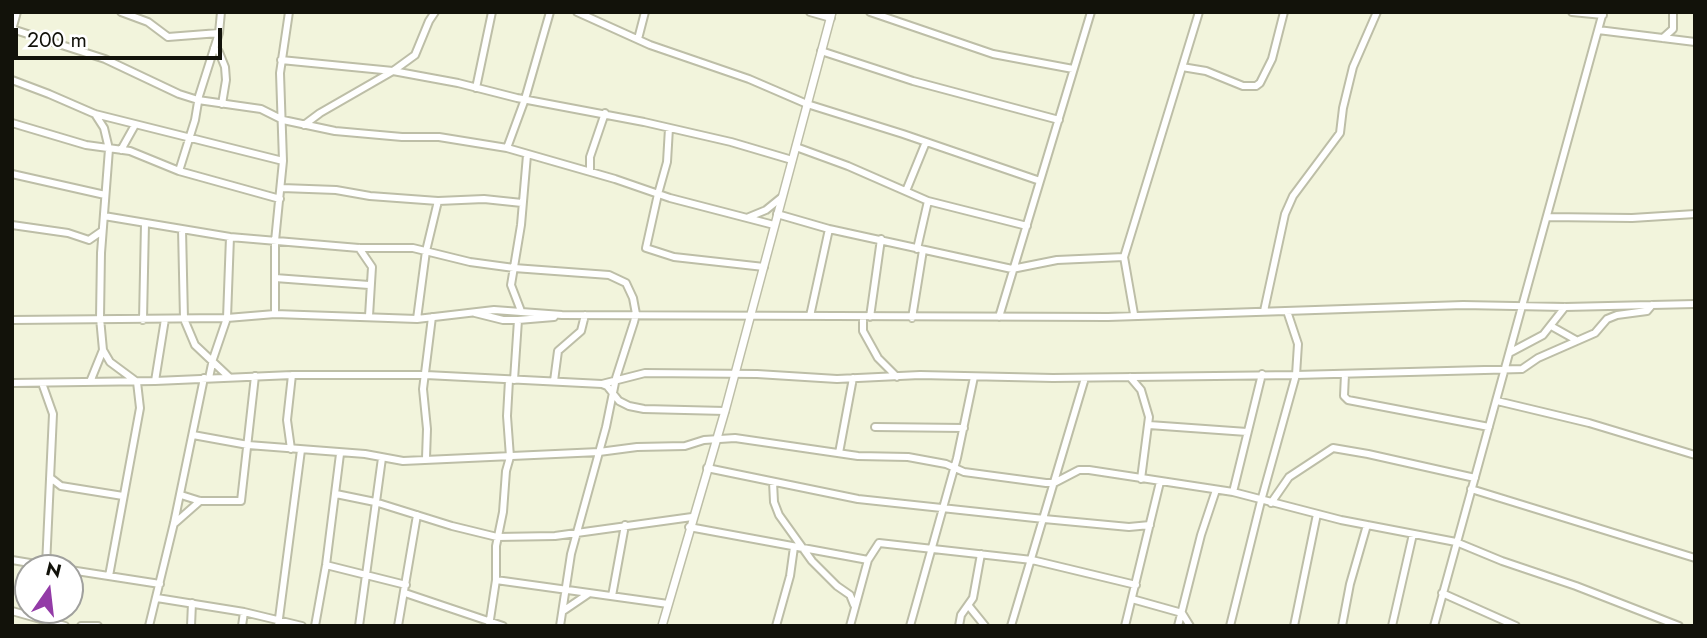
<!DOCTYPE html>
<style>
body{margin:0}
#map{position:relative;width:1707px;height:638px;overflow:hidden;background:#f2f4dc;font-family:Jost,sans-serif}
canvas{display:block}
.frame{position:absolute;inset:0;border:14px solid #12120a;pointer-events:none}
.north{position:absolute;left:14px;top:554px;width:70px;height:70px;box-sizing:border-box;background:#fff;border:2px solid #a0a09d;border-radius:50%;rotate:14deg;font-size:19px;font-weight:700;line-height:28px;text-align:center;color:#12120a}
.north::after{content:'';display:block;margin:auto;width:24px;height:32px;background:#933ba7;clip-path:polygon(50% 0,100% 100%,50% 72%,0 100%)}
.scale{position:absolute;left:14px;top:28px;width:208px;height:32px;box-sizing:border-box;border:4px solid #12120a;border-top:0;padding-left:9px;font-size:21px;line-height:24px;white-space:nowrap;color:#12120a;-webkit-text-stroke:5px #fff;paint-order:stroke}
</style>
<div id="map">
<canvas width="1707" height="638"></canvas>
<div class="frame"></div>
<div class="north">N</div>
<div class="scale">200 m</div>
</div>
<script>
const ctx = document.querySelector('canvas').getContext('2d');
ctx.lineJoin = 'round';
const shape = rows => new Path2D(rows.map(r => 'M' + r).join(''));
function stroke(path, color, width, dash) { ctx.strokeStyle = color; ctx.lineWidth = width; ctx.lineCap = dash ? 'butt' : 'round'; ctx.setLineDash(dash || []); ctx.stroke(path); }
const minor = shape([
 [121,12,148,22,168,37,219,33],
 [577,12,650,45,749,79,807,104,903,134,1040,181],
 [810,12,831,18],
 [870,12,993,54,1073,69],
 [1572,12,1603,15],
 [12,29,105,59,179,94,198,100,261,109,283,120,335,131,402,137,439,137,507,148,615,179,670,198,774,225],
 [12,30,17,12],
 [1598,30,1695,42],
 [1663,38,1673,29,1673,12],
 [638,39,645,12],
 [214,48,219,52,225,67,226,80,222,104],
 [821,51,913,81,1059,120],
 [281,60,393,71,458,83,517,98,644,122,731,142,792,160],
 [1182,67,1206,71,1243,86,1256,86,1260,83,1272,59,1284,12],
 [12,80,49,94,95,114,283,161],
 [476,88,492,12],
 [95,114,104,128,109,149,101,253,100,318,103,350,110,362,137,382,140,408,109,576],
 [12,123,86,145,130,151,179,171,280,199],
 [304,125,320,113,393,71,415,55,429,21,435,12],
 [669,128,667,162,658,194,646,248,674,257,764,267],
 [796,147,848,166,928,201,917,249],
 [507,148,525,99,550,12],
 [121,150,135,125],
 [179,171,195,120,199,96,219,33,221,12],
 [590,171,590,157,605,113],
 [12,174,105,195],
 [282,188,336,190,370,196,438,201,484,199,522,203],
 [906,191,926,142],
 [928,201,1027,226],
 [777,214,829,229,1012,269,1057,260,1124,257,1134,314],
 [104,216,230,237,359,248,413,248,470,262,514,268,609,275,626,283,633,298,636,314,634,322,616,378,606,427,571,554,560,626],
 [749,217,766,210,782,197],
 [1547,217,1632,218,1695,214],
 [12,225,68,233,89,240,102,231],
 [182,229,184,319,195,345,229,377],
 [359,248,372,267,369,316],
 [1124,257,1199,12],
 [275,278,369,285],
 [521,311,511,285,521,225,527,155],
 [1264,311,1285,214,1293,196,1340,133,1343,108,1353,67,1377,12],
 [475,313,503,320,518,320,554,317],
 [275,314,275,241,283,161,280,73,289,12],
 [810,316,829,229],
 [863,317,863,331,878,358,897,377],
 [870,317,881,239],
 [999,317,1091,12],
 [912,318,923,250],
 [417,319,426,251,438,201],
 [12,320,227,318,275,314,417,319,494,310,562,315,1108,317,1463,305,1565,307,1695,304],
 [143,320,145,223],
 [1551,326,1576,340],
 [1511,352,1543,335,1565,307],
 [1345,374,1344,396,1348,400,1489,427],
 [1130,377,1141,390,1149,417,1141,479],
 [209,378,213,359,227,318,230,237],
 [514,380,518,320],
 [155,381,165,319],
 [554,381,558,351,581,331,585,315],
 [90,382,103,350],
 [12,383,155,381,292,375,426,375,602,384,645,373,757,374,837,379,920,375,1053,378,1296,375,1522,369,1538,358,1595,333,1607,319,1617,315,1647,311,1652,305],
 [42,383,53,414,46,566],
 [602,384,607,386,619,401,629,406,644,409,725,411],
 [1497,401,1589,423,1695,455],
 [1149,425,1247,432],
 [875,427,964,428],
 [193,435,248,445,365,454,403,461,599,452,637,447,685,446,704,440,735,438,858,456,908,457,946,464,964,472,1046,483,1054,483,1079,470,1089,470,1233,492,1341,520,1456,542,1502,561,1576,586,1679,626],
 [291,449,287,420,292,375],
 [839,453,853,378],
 [426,458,427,429,423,389,432,317],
 [707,468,858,499,1044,519,1129,527,1150,525],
 [52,479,61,486,123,496],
 [773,482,774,502,779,515,812,561,837,586,850,595,854,605],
 [1471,489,1695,558],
 [1233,492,1262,374],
 [336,494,375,502,452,526,497,537,555,536,692,517],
 [181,495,200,501,241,501,255,376],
 [1271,503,1289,477,1333,448,1368,454,1475,478],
 [175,523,200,501],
 [689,527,868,560],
 [12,560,60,568],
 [326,565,406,585],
 [70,570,160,584],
 [496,580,668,604],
 [405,593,503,626],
 [1442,593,1516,626],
 [612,596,625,525],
 [157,598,244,612,302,626],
 [1132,599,1182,613,1190,626],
 [968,605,985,626],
 [12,611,65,626],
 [563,611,588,594],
 [81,626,98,626],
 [149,626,174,523,204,378],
 [191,626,192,603],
 [242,626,244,612],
 [278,626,301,450],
 [315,626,326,565,340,454],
 [359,626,382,458],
 [398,626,417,515],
 [489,626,496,580,496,546,503,512,506,471,510,457,507,416,509,380],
 [776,626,790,576,794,547],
 [850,626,868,560,879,543,1032,560,1136,585],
 [910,626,957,458,974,377],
 [959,626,961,615,973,598,981,554],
 [1011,626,1085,378],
 [1125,626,1160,482],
 [1178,626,1201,535,1216,490],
 [1230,626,1261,501,1296,375,1298,344,1287,311],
 [1294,626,1317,514],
 [1342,626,1350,584,1367,525],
 [1392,626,1413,534],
 [1434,626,1603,12]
]);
const tertiary = shape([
 [662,626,725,411,832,12]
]);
stroke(minor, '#bdbea7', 10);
stroke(tertiary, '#bdbea7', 10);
stroke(minor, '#fff', 6);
stroke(tertiary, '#fff', 7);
</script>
